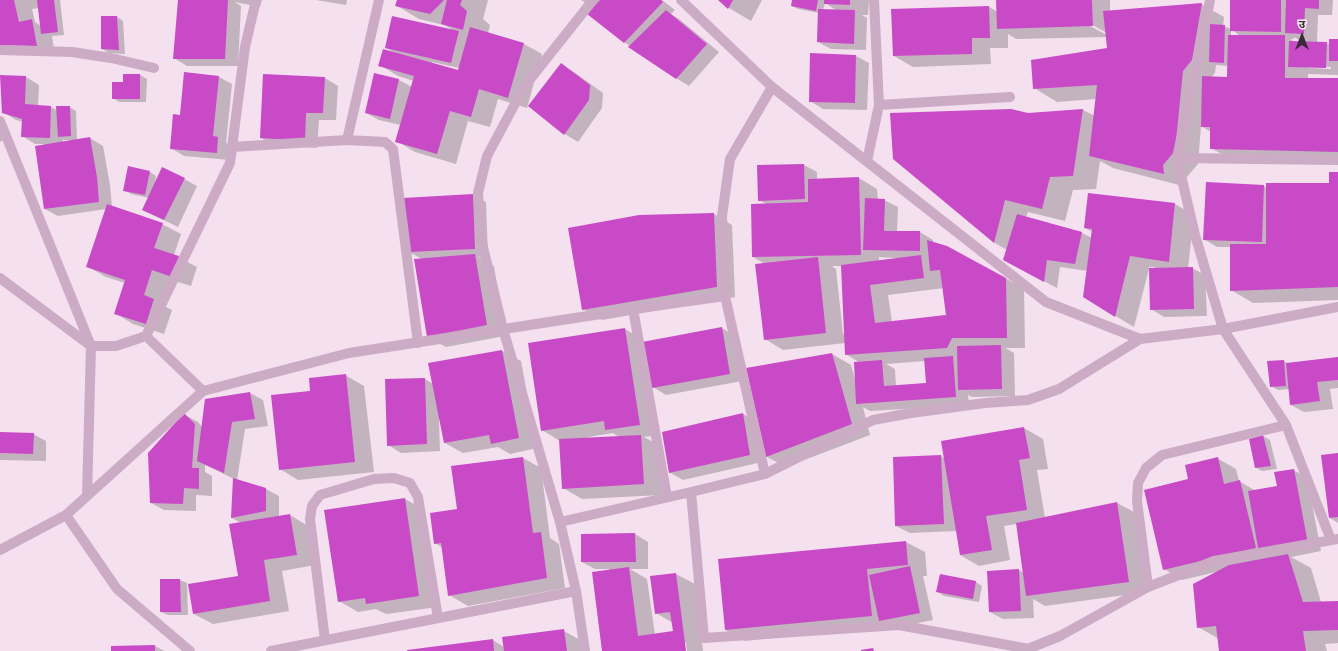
<!DOCTYPE html>
<meta charset="utf-8">
<style>
body{margin:0}
#map{position:relative;width:1338px;height:651px;overflow:hidden;background:#f4e0ee;font-family:"Golos Text","Noto Sans Devanagari",sans-serif}
canvas{display:block}
.north{position:absolute;left:1282px;top:16px;width:40px;height:40px;-webkit-text-stroke:3px #fbedf6;paint-order:stroke;rotate:0deg;font-size:11px;font-weight:700;line-height:16px;text-align:center;color:#3a2a39}
.north::after{content:'';display:block;margin:auto;width:14px;height:18px;background:#3a2a39;clip-path:polygon(50% 0,100% 100%,50% 72%,0 100%)}
</style>
<div id="map">
<canvas width="1338" height="651"></canvas>
<div class="north">उ</div>
</div>
<script>
const ctx = document.querySelector('canvas').getContext('2d');
ctx.lineJoin = 'round';
function paint(path, color) { ctx.fillStyle = color; ctx.fill(path, 'evenodd'); }
const shape = rows => new Path2D(rows.map(r => 'M' + r).join(''));
function stroke(path, color, width, dash) { ctx.strokeStyle = color; ctx.lineWidth = width; ctx.lineCap = dash ? 'butt' : 'round'; ctx.setLineDash(dash || []); ctx.stroke(path); }
const shadow = shape([
 [0,0,60,0,64,35,52,36,55,56,0,54],
 [39,8,41,26,35,22,32,9],
 [179,0,262,0,260,7,235,2,241,6,238,66,187,66,174,58],
 [316,0,347,0,346,5],
 [398,0,488,0,483,19,490,25,488,33,524,44,542,54,527,108,498,99,490,127,468,121,456,164,415,152,397,141,401,125,379,120,366,113,375,74,399,80,412,87,414,81,398,76,380,65,397,54,386,48,453,30,444,25,419,19,397,6],
 [432,62,459,68,458,71,432,64],
 [581,0,662,0,675,10,671,14,679,19,719,52,689,86,676,78,624,42,594,8],
 [719,0,762,0,751,21,729,8],
 [793,0,869,0,868,15,862,15,867,18,866,50,831,49,818,42,819,13,798,9,792,6],
 [825,3,836,10,823,10],
 [997,0,1110,0,1110,11,1201,4,1224,17,1223,26,1231,29,1231,0,1333,0,1332,15,1318,15,1317,42,1326,43,1330,45,1338,40,1338,75,1308,74,1308,79,1338,79,1338,164,1234,161,1211,148,1211,132,1201,126,1198,164,1186,178,1187,187,1113,168,1100,161,1096,189,1073,190,1065,221,1028,212,1026,217,1082,233,1092,238,1093,232,1085,228,1089,194,1175,204,1194,215,1188,268,1192,268,1205,275,1207,316,1164,317,1151,309,1155,267,1150,267,1150,265,1134,327,1084,297,1088,271,1060,267,1057,288,1017,267,1007,250,995,243,894,158,1028,114,1083,110,1095,116,1096,99,1057,102,1034,88,1108,49,1107,37,1016,39,1008,34,1008,48,990,48,991,64,913,67,894,56,989,7,998,12],
 [1089,23,1107,33,1107,35,1088,25],
 [1231,30,1235,32,1240,36,1231,36],
 [1294,37,1302,42,1295,42,1290,39,1294,39],
 [1216,65,1228,66,1228,78,1211,77,1215,73],
 [1308,66,1331,67,1331,69,1308,68],
 [117,17,123,21,125,54,109,53,102,49],
 [811,54,856,56,869,63,867,110,823,109,810,101],
 [561,65,574,72,603,93,602,108,578,142,565,134],
 [124,75,140,75,147,79,146,102,119,102,113,98,124,83],
 [26,77,39,85,38,106,51,107,58,111,69,107,76,111,77,140,90,138,103,146,110,185,112,207,162,224,181,234,174,255,197,267,191,286,171,280,162,305,172,310,164,334,133,324,115,313,125,283,106,277,87,266,106,209,58,216,45,209,44,144,35,144,22,136,23,122,16,120,3,112],
 [63,139,65,140,71,140,71,141,63,143],
 [219,77,232,84,226,143,231,145,230,160,184,156,171,148,181,116],
 [325,78,338,86,336,120,319,120,317,148,274,145,261,138],
 [0,115,6,138,0,142],
 [804,165,817,172,817,180,859,178,877,189,878,199,884,200,898,207,897,232,920,232,933,240,933,243,1005,278,1024,289,1025,348,1005,348,1014,353,1015,396,972,397,968,395,969,405,870,411,863,407,870,435,786,467,767,457,748,369,832,354,851,365,855,379,860,363,846,354,845,343,783,350,765,339,765,264,753,257,766,204,759,200],
 [879,257,895,258,896,259,879,261],
 [832,266,842,266,845,333,843,334,836,269],
 [944,288,947,315,892,322,888,295],
 [925,361,927,384,896,386,895,369,886,364],
 [128,168,150,172,156,176,155,184,184,179,197,186,178,227,143,210,149,198,131,194,124,190],
 [1338,173,1338,300,1253,303,1231,290,1231,247,1217,247,1204,239,1207,183,1264,186,1267,188,1330,184],
 [473,195,486,202,488,256,478,257,494,266,505,336,446,347,427,337,422,259,409,252],
 [714,214,732,225,735,297,602,320,583,309],
 [722,328,735,336,742,381,666,395,653,387,651,382,658,435,644,437,660,446,662,495,582,499,563,488,560,441,542,430,625,329,643,340,644,343],
 [613,433,619,437,588,438,588,437],
 [502,351,521,361,537,448,510,454,498,447,463,453,445,443,440,420,439,420,440,451,401,453,388,445,425,379,433,384],
 [1338,358,1338,388,1330,389,1333,409,1304,412,1291,405,1290,389,1278,390,1271,386,1284,361,1288,364],
 [345,375,364,386,374,472,298,480,280,469,311,391],
 [250,393,263,400,268,426,245,429,237,480,266,489,279,496,279,517,290,515,308,526,315,565,282,571,289,611,213,624,194,614,239,577,241,523,232,518,234,479,205,465,205,472,212,476,212,496,196,495,196,511,164,510,151,503,185,415,198,422,202,427,205,400],
 [743,414,756,421,762,462,683,480,669,472],
 [1024,428,1043,439,1048,469,1037,470,1045,518,1117,503,1136,513,1147,592,1045,606,1033,599,1034,618,1003,619,990,612,1019,570,1024,573,1017,524,1004,526,1010,560,979,566,960,555,957,531,910,533,896,526,941,456,945,459,942,442],
 [0,433,33,434,46,441,46,461,0,460],
 [1263,436,1270,440,1277,469,1262,471,1255,467],
 [1338,454,1338,523,1330,518],
 [523,458,541,468,550,538,559,544,565,588,468,606,449,595,443,548,435,543,458,510],
 [1217,458,1236,469,1239,481,1256,491,1278,487,1293,470,1307,477,1321,551,1291,557,1311,568,1321,602,1338,602,1338,643,1325,644,1327,651,1220,651,1219,639,1198,627,1216,572,1182,580,1164,569,1189,480],
 [405,499,423,509,438,607,386,614,376,609,358,612,339,601],
 [635,534,648,542,648,569,630,569,647,579,655,635,674,632,673,623,656,613,676,574,695,584,703,651,687,651,686,643,684,643,685,651,603,651,609,569,595,569,582,562],
 [906,542,925,552,927,576,923,576,933,620,893,628,890,626,745,641,726,630],
 [161,580,180,580,187,583,188,615,168,615,161,612],
 [976,582,982,586,979,602,944,596,938,592],
 [564,631,587,644,588,651,407,651,493,640,504,647],
 [155,646,164,651,112,651]
]);
const building = shape([
 [0,0,14,0,19,22,32,19,37,46,0,45],
 [37,0,54,0,58,32,41,34],
 [178,0,228,0,225,59,173,59],
 [397,0,444,0,430,14,395,6],
 [447,0,462,0,460,5,467,11,463,30,441,24],
 [600,0,661,0,663,2,624,43,587,14],
 [718,0,733,0,728,9],
 [792,0,818,0,816,11,791,6],
 [824,0,850,0,850,5,824,4],
 [996,0,1092,0,1093,26,997,29],
 [1230,0,1281,0,1281,32,1230,31],
 [1286,0,1319,0,1319,9,1305,8,1304,34,1285,33],
 [1202,3,1192,60,1183,71,1175,151,1163,165,1164,174,1089,156,1097,85,1033,89,1031,60,1107,48,1103,11],
 [989,6,990,38,972,38,972,54,893,56,891,9],
 [818,9,855,10,854,44,817,42],
 [666,10,707,44,676,79,628,47],
 [101,16,117,16,119,50,101,49],
 [392,16,459,31,451,63,385,48],
 [1210,24,1225,25,1224,63,1209,62],
 [470,27,524,43,508,98,479,89,471,117,450,111,437,154,395,142,414,76,378,66,383,49,458,70],
 [1228,35,1285,35,1285,78,1338,78,1338,152,1210,149,1210,127,1201,127,1202,76,1227,77],
 [1329,39,1338,39,1338,61,1329,61],
 [1289,41,1327,42,1326,68,1288,67],
 [810,53,856,55,855,103,809,102],
 [561,63,590,85,589,100,564,135,528,106],
 [184,72,219,76,213,136,218,137,217,153,170,149,173,114,180,115],
 [374,73,399,79,390,119,365,113],
 [123,74,140,74,140,99,112,99,112,82,123,82],
 [263,74,325,77,323,113,306,113,305,141,260,138],
 [0,75,26,76,25,104,51,106,50,138,21,137,22,119,2,113],
 [56,106,70,106,71,136,58,137],
 [1011,109,1028,113,1083,109,1073,176,1050,177,1042,209,1005,200,994,243,893,159,890,113],
 [90,137,97,177,99,202,44,209,35,146],
 [804,164,805,199,758,201,757,165],
 [128,166,150,171,145,195,123,191],
 [162,167,185,178,164,220,142,210],
 [1329,172,1338,172,1338,287,1230,291,1230,244,1266,244,1266,183,1329,183],
 [859,177,861,255,752,257,751,204,808,202,808,179],
 [1206,182,1264,185,1262,242,1203,240],
 [1088,193,1175,203,1169,262,1130,256,1115,317,1083,297,1092,229,1084,228],
 [473,194,475,249,408,252,403,198],
 [865,198,885,199,884,231,920,231,920,251,863,250],
 [107,204,163,223,154,248,179,256,172,277,152,270,144,295,154,299,146,324,114,314,125,280,86,267],
 [714,213,717,287,582,310,568,228,639,215],
 [1017,214,1082,232,1075,264,1047,260,1044,282,1003,260],
 [927,240,947,246,1006,278,1007,338,952,338,947,348,845,355,841,265,921,255,924,278,870,285,875,323,946,315,940,270,930,271],
 [475,254,487,325,427,337,414,259],
 [818,257,826,333,764,340,755,264],
 [1193,267,1194,309,1150,310,1149,268],
 [722,327,730,374,652,388,642,342],
 [625,328,640,425,605,430,604,421,541,431,528,343],
 [1001,345,1002,389,958,390,957,346],
 [502,350,519,438,491,444,489,435,444,443,428,363],
 [832,353,852,424,766,457,746,368],
 [953,356,956,397,856,404,854,362,882,360,884,386,926,383,924,358],
 [1338,357,1338,380,1317,382,1320,401,1290,405,1286,363],
 [1284,360,1286,386,1270,387,1267,361],
 [346,374,355,462,279,470,271,395,310,391,309,378],
 [425,378,427,444,387,446,385,379],
 [250,392,255,419,232,422,224,473,197,461,205,399],
 [184,413,195,424,192,468,199,468,199,489,184,488,183,504,150,503,148,453],
 [743,413,750,455,669,473,662,432],
 [1024,427,1030,458,1019,460,1027,510,986,516,992,550,960,555,941,441],
 [0,432,34,433,33,454,0,453],
 [641,435,644,484,562,489,559,439],
 [1263,435,1271,466,1255,468,1249,439],
 [1338,453,1338,517,1329,518,1321,455],
 [941,455,944,524,895,526,893,457],
 [523,457,533,533,541,532,547,578,448,596,441,543,434,544,430,513,457,509,451,466],
 [1218,457,1224,484,1240,480,1256,548,1163,570,1144,490,1188,479,1185,465],
 [1294,469,1308,544,1259,553,1248,491,1277,486,1274,472],
 [233,478,266,488,266,511,231,518],
 [405,498,419,596,366,604,365,598,338,602,324,510],
 [1117,502,1129,582,1026,596,1016,523],
 [290,514,297,555,264,560,270,601,193,614,188,584,238,576,229,524],
 [635,533,636,562,581,562,581,534],
 [906,541,908,565,867,569,872,616,725,630,718,559],
 [1288,554,1303,602,1338,601,1338,630,1303,631,1306,651,1219,651,1216,626,1197,628,1193,584,1229,565],
 [910,566,920,613,879,621,869,575],
 [629,567,638,636,673,631,670,612,655,614,650,576,676,573,686,651,602,651,592,572],
 [1019,569,1021,611,989,612,987,571],
 [940,574,976,581,973,599,936,592],
 [160,579,180,579,181,612,160,612],
 [564,629,567,651,504,651,502,637],
 [493,639,494,651,407,651,407,650],
 [155,645,155,651,111,651,111,646],
 [873,648,874,651,861,651,861,650]
]);
const service = shape([
 [325,640,310,519,312,506,320,495,374,479,394,478,410,483,418,497,438,618]
]);
const minor = shape([
 [256,0,245,47,230,163,146,336,203,391,349,353,633,309,725,296,722,216,730,159,772,87],
 [681,0,772,87,1046,302,1140,339,1223,329,1338,307],
 [1210,0,1177,158,1195,235,1223,329,1286,425,1331,540],
 [0,50,72,52,111,58,154,68],
 [879,105,1010,97],
 [0,121,91,346,116,346,146,336],
 [347,140,385,142,393,149,418,343],
 [232,147,347,140,379,0],
 [1177,158,1338,160],
 [867,161,879,105,874,0],
 [0,278,91,346,87,496],
 [725,296,765,474],
 [633,309,667,497],
 [691,492,765,474,873,420,911,413,985,403,1028,400,1059,389,1140,339],
 [66,515,203,391],
 [560,522,691,492,704,638,899,625,1029,649],
 [0,550,66,515,117,589,190,651],
 [1148,587,1137,501,1138,483,1146,468,1162,455,1286,425],
 [576,591,585,651],
 [271,651,576,591,560,522,503,329,481,239,478,193,487,156,524,87,593,0],
 [1023,651,1060,636,1148,587,1214,561,1338,539]
]);
paint(shadow, '#0003');
paint(building, '#c84ac7');
stroke(service, '#ccabc5', 10);
stroke(minor, '#ccabc5', 10);
</script>
